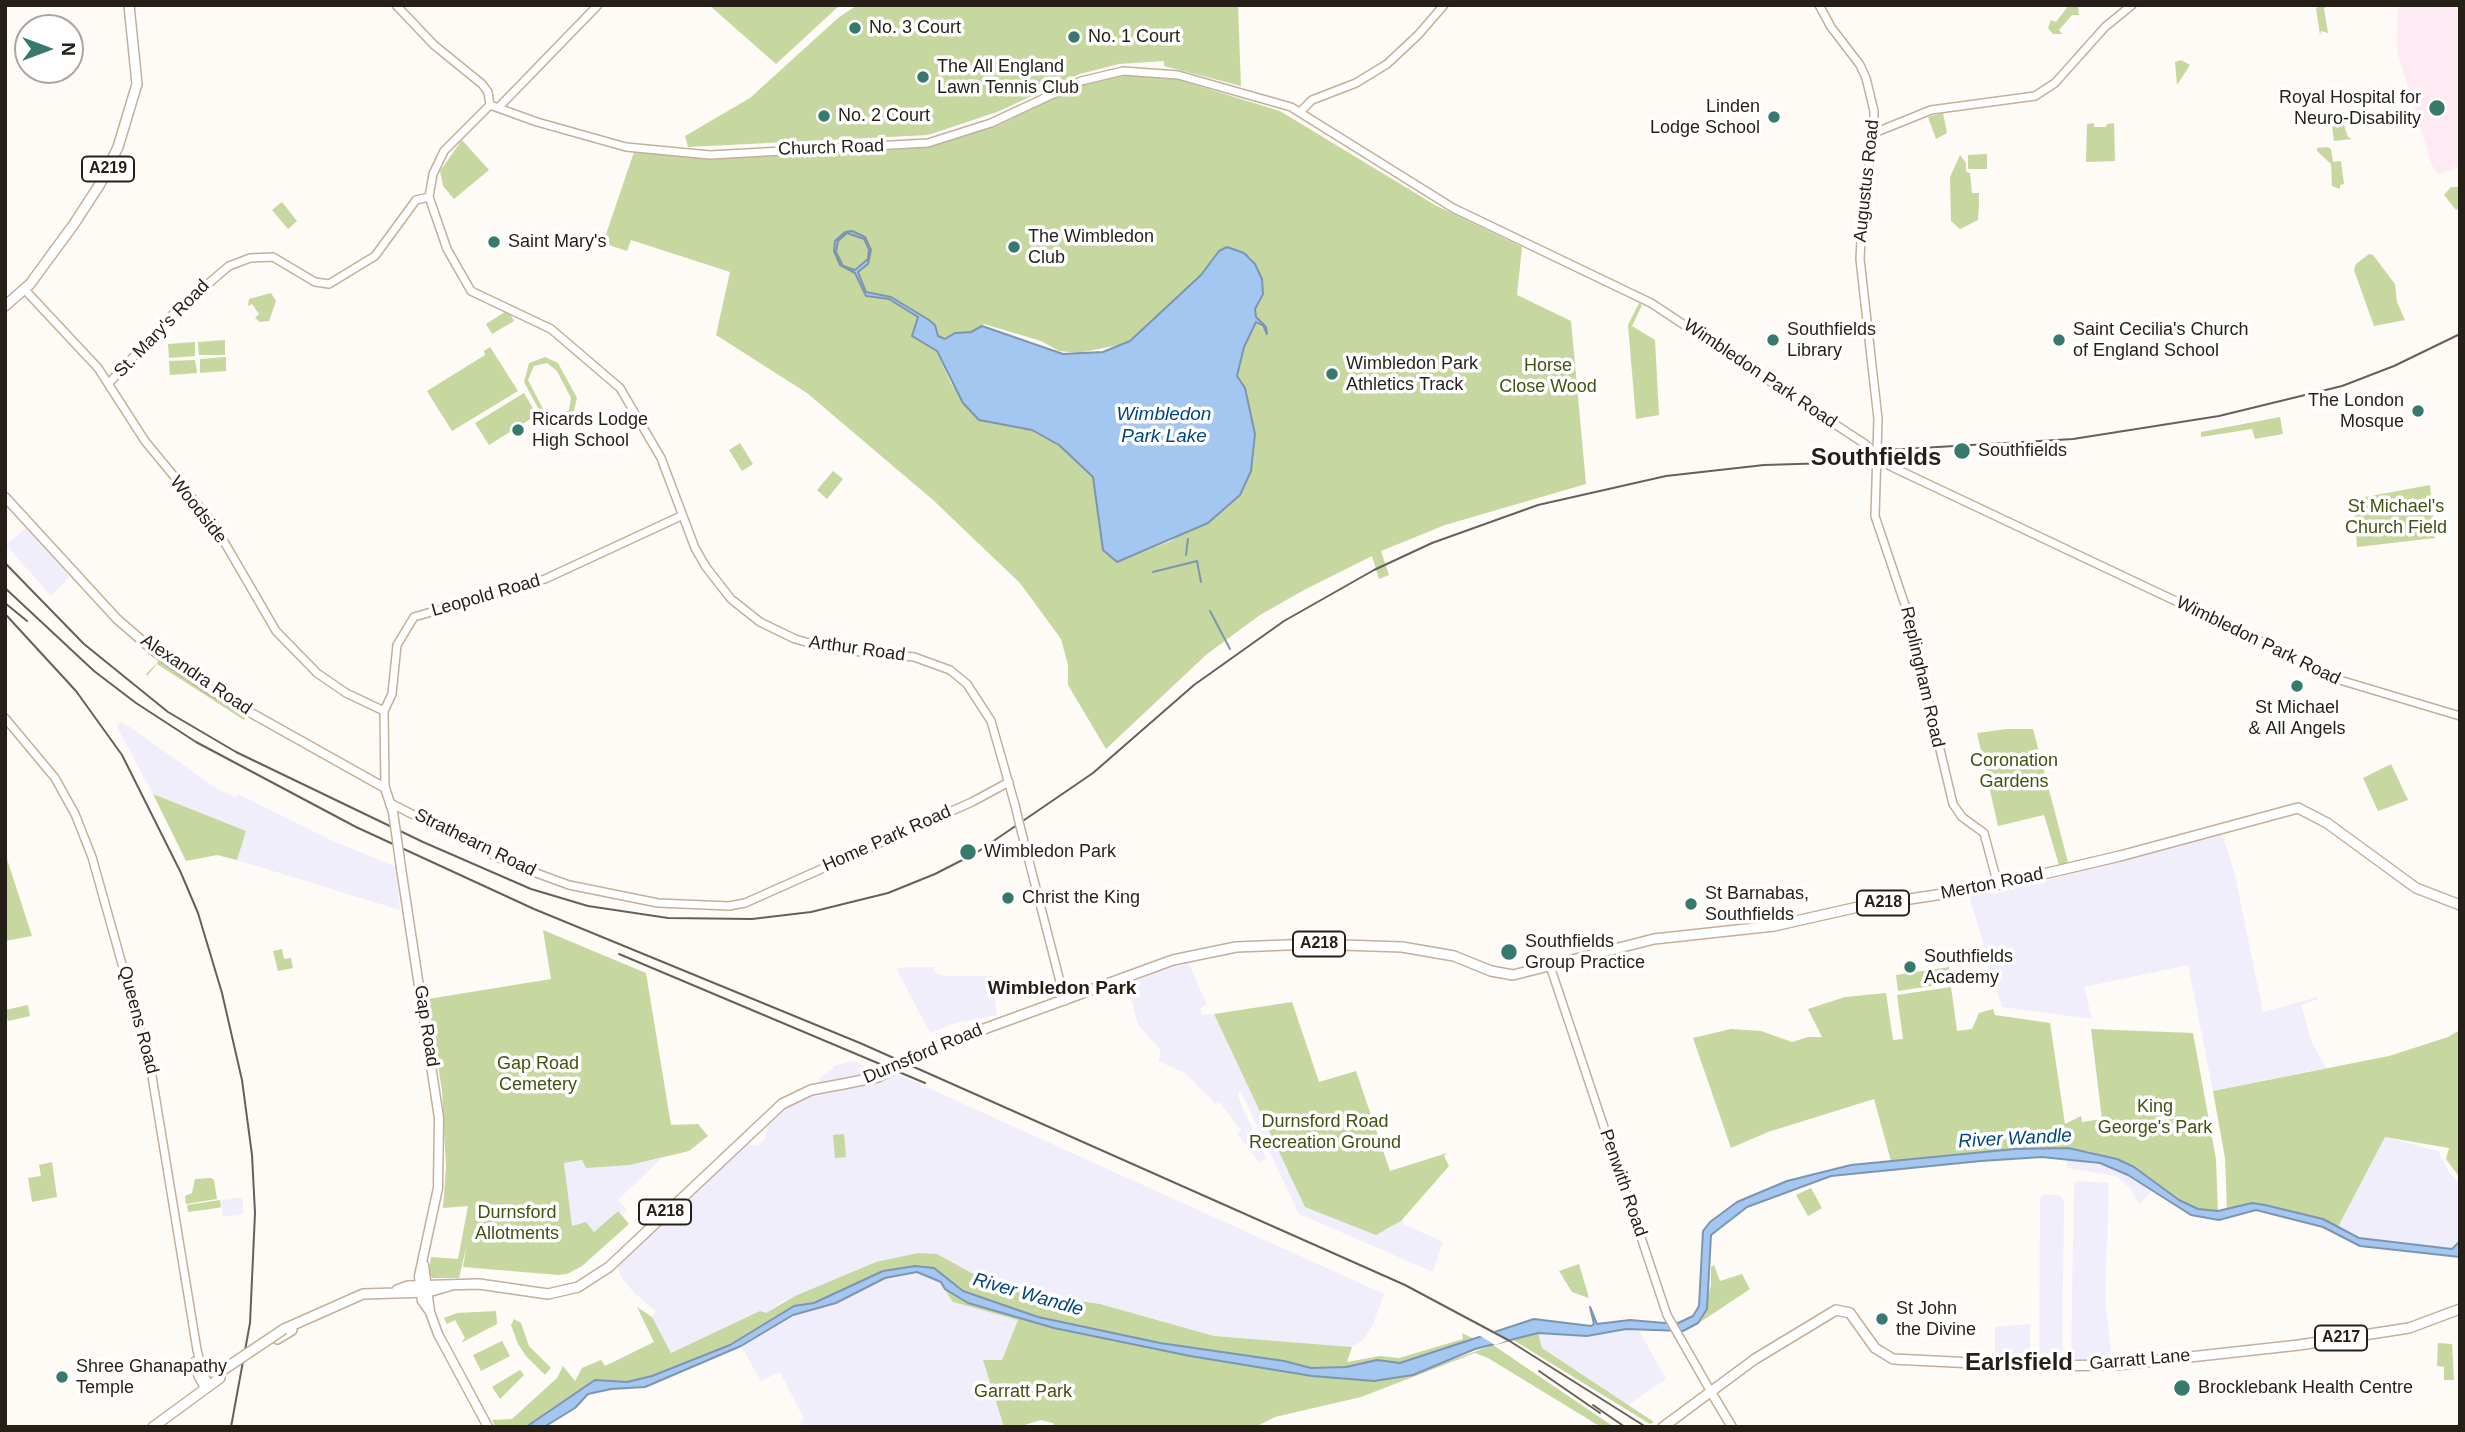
<!DOCTYPE html>
<style>
body{margin:0}
#map{position:relative;width:2465px;height:1432px;overflow:hidden;background:#fefaf5;font-family:Arial,sans-serif}
canvas{display:block}
.frame{position:absolute;inset:0;border:7px solid #261f17;pointer-events:none}
.north{position:absolute;left:14px;top:14px;width:70px;height:70px;box-sizing:border-box;background:#fff;border:2px solid #a8a5a2;border-radius:50%;rotate:90deg;font-size:19px;font-weight:700;line-height:28px;text-align:center;color:#261f17}
.north::after{content:'';display:block;margin:auto;width:24px;height:32px;background:#377a6d;clip-path:polygon(50% 0,100% 100%,50% 72%,0 100%)}
</style>
<div id="map">
<canvas width="2465" height="1432"></canvas>
<div class="frame"></div>
<div class="north">N</div>
</div>
<script>
const ctx = document.querySelector('canvas').getContext('2d');
ctx.lineJoin = 'round';
function paint(path, color) { ctx.fillStyle = color; ctx.fill(path, 'evenodd'); }
const shape = rows => new Path2D(rows.map(r => 'M' + r).join(''));
function stroke(path, color, width, dash) { ctx.strokeStyle = color; ctx.lineWidth = width; ctx.lineCap = dash ? 'butt' : 'round'; ctx.setLineDash(dash || []); ctx.stroke(path); }
function drawText(font, color, halo, rows, align = 'center') {
  ctx.font = font + ' Arial,sans-serif'; ctx.lineWidth = 7; ctx.setLineDash([]); ctx.textBaseline = 'middle'; ctx.strokeStyle = halo; ctx.fillStyle = color; for (const [text, x, y, turn = 0] of rows) {
    ctx.save(); ctx.translate(x, y); ctx.rotate((+turn || 0) * Math.PI / 180); ctx.textAlign = isNaN(turn) ? turn : align; if (halo) ctx.strokeText(text, 0, 0); ctx.fillText(text, 0, 0); ctx.restore();
  }
}
const industrial = shape([
 [28,526,70,577,51,596,6,545],
 [121,721,219,790,236,797,238,794,333,841,396,867,400,910,237,860,245,831,153,794,117,727],
 [2222,834,2235,875,2263,1012,2318,997,2318,999,2301,1005,2312,1043,2326,1068,2213,1091,2188,965,2084,987,2092,1019,2002,1007,1969,895,1999,893],
 [1189,963,1207,1005,1200,1008,1202,1015,1214,1014,1279,1149,1387,1230,1403,1219,1403,1224,1443,1242,1433,1272,1299,1214,1240,1090,1238,1095,1243,1109,1266,1158,1259,1163,1237,1134,1241,1130,1219,1102,1216,1104,1185,1073,1158,1061,1161,1050,1138,1025,1129,988,1131,983,1155,973],
 [903,967,934,967,936,974,946,976,992,976,997,1015,956,1023,930,1033,898,972,897,969],
 [854,1061,877,1073,821,1083,818,1079,833,1069,833,1066],
 [895,1073,1384,1294,1372,1327,1363,1340,1352,1347,1214,1336,1100,1304,1026,1293,981,1278,938,1254,876,1262,779,1303,766,1314,759,1312,671,1353,652,1317,656,1311,634,1293,620,1275,618,1263,746,1144,758,1146,765,1139,768,1123,788,1106,812,1094,877,1082],
 [2385,1137,2438,1151,2449,1172,2460,1183,2460,1241,2452,1249,2359,1238,2338,1227],
 [662,1158,618,1200,627,1210,622,1215,618,1211,594,1232,586,1223,572,1226,564,1163,582,1160,630,1165],
 [2067,1158,2112,1167,2152,1190,2139,1205,2131,1189,2116,1176,2067,1168],
 [2079,1181,2109,1183,2105,1300,2112,1359,2071,1359,2074,1183],
 [2059,1195,2064,1200,2062,1361,2039,1361,2040,1198,2043,1195],
 [243,1197,243,1214,223,1217,221,1200],
 [917,1272,926,1273,940,1283,954,1302,1019,1320,1002,1360,983,1360,1004,1427,804,1427,800,1422,804,1419,780,1372,761,1381,741,1346,793,1315,836,1303,885,1278],
 [2030,1324,2030,1360,1995,1360,1995,1327],
 [1626,1329,1638,1329,1666,1379,1628,1405,1542,1348,1538,1333,1587,1336]
]);
const medical = shape([
 [2398,5,2460,5,2460,166,2438,175,2432,165,2397,51]
]);
const green = shape([
 [709,5,840,5,776,64],
 [857,5,1238,5,1241,86,1164,66,1164,61,1119,64,1080,74,997,112,928,135,688,147,685,136,750,98,838,18],
 [2069,5,2078,5,2079,15,2072,15,2059,30,2062,34,2053,34,2048,28,2051,20,2056,22],
 [2321,5,2326,5,2324,9,2328,33,2321,31,2320,35,2316,8],
 [2181,60,2190,65,2177,85,2175,62],
 [1130,74,1169,77,1280,111,1435,205,1522,247,1517,295,1571,321,1586,484,1445,525,1381,551,1389,575,1379,579,1372,556,1304,590,1260,615,1207,654,1106,749,1068,685,1068,665,1061,639,1020,583,933,500,807,393,716,335,730,272,631,240,627,251,603,243,634,152,703,158,924,147,999,125,1087,82],
 [1219,251,1250,257,1263,286,1260,302,1255,309,1256,317,1262,323,1267,334,1257,322,1244,347,1237,376,1245,388,1253,422,1251,471,1245,486,1171,541,1117,562,1103,550,1093,477,1059,445,1032,430,978,420,951,383,935,349,936,331,938,337,945,339,956,333,971,332,984,324,1041,341,1059,351,1078,353,1124,344,1140,334,1201,275],
 [2339,111,2348,137,2352,139,2334,141,2330,112],
 [1943,113,1947,133,1936,139,1928,117],
 [2094,123,2094,127,2106,127,2107,124,2114,123,2115,161,2086,162,2087,124],
 [462,140,489,170,454,199,443,186,440,171],
 [2327,147,2331,149,2333,162,2341,161,2344,184,2340,185,2340,189,2332,186,2331,164,2317,151,2317,148],
 [1987,154,1987,169,1968,169,1968,155],
 [1960,155,1966,163,1966,172,1970,173,1972,193,1979,193,1979,204,1978,220,1960,229,1951,221,1950,177],
 [2451,187,2460,187,2460,207,2456,210,2444,195],
 [282,202,297,221,288,229,272,210],
 [2369,254,2373,255,2395,284,2397,302,2405,320,2374,326,2354,270,2356,264],
 [271,293,276,301,269,321,260,322,255,318,259,314,252,304,248,306,249,299],
 [1639,303,1642,305,1632,326,1655,340,1659,415,1636,419,1628,325],
 [508,310,514,321,492,334,486,324],
 [225,340,225,355,199,355,198,342],
 [195,342,195,356,169,358,168,344],
 [490,347,518,391,452,431,427,391,485,355,484,351],
 [226,357,226,371,200,373,200,359],
 [545,357,558,363,577,398,573,414,561,422,543,417,524,382,529,363],
 [547,363,557,371,571,398,569,410,559,416,544,411,528,380,534,366],
 [195,360,197,373,170,375,169,361],
 [524,393,537,415,489,445,475,423],
 [2280,417,2283,434,2255,439,2252,429,2201,437,2201,432],
 [740,443,753,464,742,471,729,450],
 [833,471,843,479,827,499,817,490],
 [2430,485,2435,538,2357,547,2354,499],
 [160,660,246,716,244,720,157,664,147,676,152,684,146,674],
 [2007,729,2033,729,2068,862,2059,865,2044,815,1998,826,1977,733],
 [2391,764,2408,800,2378,811,2363,778],
 [153,794,246,831,237,860,217,855,186,861],
 [5,853,32,936,5,941],
 [543,930,646,973,671,1125,698,1124,708,1136,689,1151,630,1165,586,1168,582,1160,564,1163,572,1226,586,1222,594,1232,618,1211,629,1224,582,1266,567,1274,558,1275,463,1267,467,1244,459,1278,432,1278,429,1272,431,1257,458,1259,468,1206,443,1208,446,1167,442,1091,428,999,551,979],
 [282,949,284,959,291,958,293,968,278,971,273,951],
 [1949,967,1951,983,1898,991,1896,975],
 [1951,987,1957,1031,1972,1029,1979,1013,1993,1009,1995,1015,2050,1023,2065,1124,2081,1116,2082,1122,2102,1119,2091,1029,2193,1033,2216,1159,2218,1211,2198,1209,2179,1200,2146,1175,2088,1151,1957,1154,1891,1161,1874,1099,1768,1132,1731,1148,1693,1038,1731,1029,1761,1031,1792,1042,1808,1037,1822,1037,1808,1009,1845,997,1886,993,1893,1040,1903,1039,1897,995],
 [1292,1002,1319,1082,1356,1071,1390,1171,1447,1153,1444,1156,1449,1166,1401,1221,1376,1235,1305,1207,1214,1014],
 [28,1005,30,1016,8,1021,5,1010],
 [2460,1030,2460,1178,2446,1159,2449,1148,2385,1137,2338,1227,2323,1219,2252,1203,2227,1210,2225,1158,2213,1091,2389,1056,2448,1037],
 [844,1134,846,1157,835,1158,833,1135],
 [52,1162,57,1197,32,1202,28,1178,41,1176,39,1165],
 [211,1178,214,1180,217,1199,186,1204,185,1196,192,1193,195,1179],
 [1811,1188,1822,1208,1808,1216,1796,1195],
 [220,1200,221,1207,217,1208,188,1212,187,1205],
 [918,1253,937,1254,981,1278,1026,1293,1100,1304,1214,1336,1352,1347,1347,1362,1380,1356,1399,1358,1463,1339,1462,1333,1474,1339,1425,1354,1433,1367,1493,1345,1614,1427,1601,1427,1488,1358,1475,1353,1361,1397,1275,1417,1255,1427,1055,1427,1053,1423,1041,1420,1018,1427,1004,1427,983,1360,1002,1360,1018,1320,953,1302,940,1283,926,1273,917,1272,885,1278,836,1303,793,1315,741,1346,645,1387,611,1389,588,1394,575,1408,544,1427,496,1427,492,1420,512,1419,557,1378,563,1366,575,1381,582,1368,601,1360,605,1366,654,1342,637,1307,652,1317,671,1353,760,1311,766,1313,795,1296,876,1262],
 [1579,1264,1589,1298,1572,1292,1559,1271],
 [1714,1265,1720,1281,1742,1274,1750,1289,1693,1327,1702,1319,1711,1285,1711,1267],
 [496,1311,497,1324,461,1343,465,1338,455,1320,447,1324,444,1318,457,1313],
 [514,1319,521,1323,529,1346,551,1368,545,1375,526,1356,518,1344,511,1325],
 [1538,1333,1542,1348,1654,1422,1650,1424,1510,1338],
 [502,1341,510,1356,481,1371,473,1355],
 [2438,1343,2452,1344,2454,1380,2444,1380,2444,1367,2437,1366],
 [520,1370,524,1375,500,1399,492,1387]
]);
const water = shape([
 [852,231,865,237,871,250,868,264,858,272,866,292,891,297,929,320,935,325,938,336,945,339,955,333,971,332,982,326,1063,354,1103,352,1130,341,1201,275,1219,251,1227,247,1244,253,1255,264,1262,279,1263,294,1255,309,1256,317,1266,327,1267,334,1263,326,1256,322,1244,347,1237,376,1245,388,1255,434,1251,471,1240,495,1208,523,1117,562,1103,550,1093,477,1059,445,1032,430,979,420,963,403,937,351,912,336,918,317,889,299,866,296,855,273,840,265,834,251,835,241,845,232,852,231],
 [847,233,864,239,869,249,868,259,855,270,843,266,836,252,838,241,847,233],
 [2068,1148,2117,1159,2134,1167,2179,1200,2198,1209,2218,1211,2252,1203,2265,1205,2323,1219,2359,1238,2452,1249,2460,1241,2460,1257,2360,1246,2323,1227,2256,1210,2219,1220,2191,1215,2128,1175,2100,1163,2042,1157,1981,1161,1831,1176,1747,1207,1711,1235,1707,1309,1698,1323,1683,1331,1626,1329,1587,1336,1538,1333,1475,1349,1413,1375,1374,1381,1312,1376,1190,1356,1054,1328,968,1303,945,1289,941,1282,917,1272,885,1278,836,1303,793,1315,741,1346,645,1387,611,1389,588,1394,575,1408,544,1427,526,1427,595,1380,627,1382,652,1376,730,1345,794,1306,814,1303,883,1271,915,1266,934,1268,963,1291,1038,1317,1160,1343,1284,1361,1311,1368,1346,1367,1377,1360,1400,1363,1534,1319,1591,1326,1594,1324,1590,1307,1597,1324,1630,1320,1676,1324,1693,1316,1699,1306,1703,1231,1710,1222,1737,1202,1787,1181,1851,1165,2015,1149,2068,1148]
]);
const pier = shape([
 [1494,1331,1509,1340,1495,1345,1477,1334]
]);
const stream = shape([
 [1186,555,1188,539],
 [1153,572,1197,561,1201,582],
 [1210,611,1230,649]
]);
const tertiary = shape([
 [396,5,434,45,482,84,488,92,490,105],
 [1819,5,1831,27,1860,65,1866,78,1874,111,1874,133,1863,203,1860,259,1878,419,1875,516,1907,611,1953,804,1962,817,1984,833,1998,885],
 [490,105,537,122,626,147,710,155,928,143,991,123,1081,81,1123,71,1178,75,1291,107,1453,208,1651,303,1865,444,1890,466,2311,665,2333,678,2460,716],
 [499,107,598,5],
 [1300,112,1312,100,1356,83,1387,64,1418,35,1444,5],
 [1874,133,1931,110,2035,96,2055,83,2105,27,2132,5],
 [429,197,447,249,471,291,551,329,620,388,661,458,695,548,706,567,731,599,760,622,795,639,831,649,914,657,950,670,967,684,991,721,1015,805],
 [429,197,433,174,444,151,490,105],
 [25,290,98,368,145,441,215,526,276,631,317,673,346,693,384,711],
 [109,383,176,311,229,266,250,258,273,257,315,282,329,284,375,256,416,200,429,197],
 [5,718,55,778,75,814,92,857,150,1064,197,1350,203,1373,210,1386],
 [385,788,384,711,392,694,397,645,414,617,545,579,681,516],
 [392,804,509,863,569,885,658,903,729,906,745,903,972,802,1009,782],
 [1020,826,1065,1001],
 [1550,966,1667,1315,1711,1392],
 [195,1361,198,1376,205,1389]
]);
const secondary = shape([
 [5,497,117,619,155,652,212,691,385,788,393,812],
 [401,868,439,1118,438,1188,419,1276,422,1301,430,1312],
 [424,1265,430,1312,438,1334,488,1427],
 [1711,1392,1732,1427]
]);
const primary = shape([
 [5,306,30,284,74,224,100,184,118,147,137,84,129,5],
 [940,1045,1173,960,1236,947,1312,944,1402,947,1454,956,1491,971,1513,975,1654,939,1774,926,1858,907,1988,887,2120,856,2298,808,2327,823,2416,888,2460,905],
 [397,1290,408,1286,479,1284,548,1294,578,1287,609,1267,782,1104,811,1090,843,1084],
 [284,1329,363,1294,428,1292,452,1285],
 [277,1339,292,1330],
 [153,1427,220,1378],
 [1663,1427,1755,1359,1836,1310,1850,1313,1875,1348,1893,1359,2034,1366,2117,1365,2299,1345,2409,1328,2460,1309]
]);
const rail = shape([
 [1887,450,2073,439,2219,416,2342,386,2394,366,2460,334],
 [5,563,84,644,168,712,236,752,423,842,531,889,588,906,668,918,752,919,811,912,888,893,935,874,976,853,1093,773,1194,685,1284,621,1374,570,1432,543,1538,505,1666,476,1764,465,1864,462],
 [5,588,94,671,136,703,196,742,356,827,534,909,860,1043,1405,1285,1508,1340,1646,1427],
 [5,603,27,621],
 [7,616,76,691,122,755,181,873,198,913,222,993,242,1080,252,1155,255,1213,250,1323,231,1427],
 [619,954,925,1083],
 [1539,1371,1600,1413],
 [1593,1405,1625,1427]
]);
const tertiaryBridge = shape([
 [1015,805,1020,826]
]);
const secondaryBridge = shape([
 [393,812,401,868]
]);
const primaryBridge = shape([
 [843,1084,878,1077,940,1045],
 [217,1374,284,1329]
]);
const markers = [
 [855,28,7,"#377a6d"],
 [1074,37,7,"#377a6d"],
 [923,77,7,"#377a6d"],
 [2437,108,9,"#377a6d"],
 [824,116,7,"#377a6d"],
 [1774,117,7,"#377a6d"],
 [494,242,7,"#377a6d"],
 [1014,247,7,"#377a6d"],
 [1773,340,7,"#377a6d"],
 [2059,340,7,"#377a6d"],
 [1332,374,7,"#377a6d"],
 [2418,411,7,"#377a6d"],
 [518,430,7,"#377a6d"],
 [1962,451,9,"#377a6d"],
 [2297,686,7,"#377a6d"],
 [968,852,9,"#377a6d"],
 [1008,898,7,"#377a6d"],
 [1691,904,7,"#377a6d"],
 [1509,952,9,"#377a6d"],
 [1910,967,7,"#377a6d"],
 [1882,1319,7,"#377a6d"],
 [62,1377,7,"#377a6d"],
 [2182,1388,9,"#377a6d"]
];
const shields = [
 [108,169,52],
 [1883,903,52],
 [1319,944,52],
 [665,1212,52],
 [2341,1338,52]
];
const shieldNames = [
 ["A219",108,169],
 ["A218",1883,903],
 ["A218",1319,944],
 ["A218",665,1212],
 ["A217",2341,1338]
];
const poiNames = [
 ["No. 3 Court",869,28],
 ["No. 1 Court",1088,37],
 ["The All England",937,67],
 ["Lawn Tennis Club",937,88],
 ["Royal Hospital for",2421,98,"right"],
 ["Neuro-Disability",2421,119,"right"],
 ["Linden",1760,107,"right"],
 ["Lodge School",1760,128,"right"],
 ["No. 2 Court",838,116],
 ["The Wimbledon",1028,237],
 ["Club",1028,258],
 ["Saint Mary's",508,242],
 ["Southfields",1787,330],
 ["Library",1787,351],
 ["Saint Cecilia's Church",2073,330],
 ["of England School",2073,351],
 ["Wimbledon Park",1346,364],
 ["Athletics Track",1346,385],
 ["The London",2404,401,"right"],
 ["Mosque",2404,422,"right"],
 ["Ricards Lodge",532,420],
 ["High School",532,441],
 ["Southfields",1978,451],
 ["St Michael",2297,708,"center"],
 ["& All Angels",2297,729,"center"],
 ["Wimbledon Park",984,852],
 ["St Barnabas,",1705,894],
 ["Southfields",1705,915],
 ["Christ the King",1022,898],
 ["Southfields",1525,942],
 ["Group Practice",1525,963],
 ["Southfields",1924,957],
 ["Academy",1924,978],
 ["St John",1896,1309],
 ["the Divine",1896,1330],
 ["Shree Ghanapathy",76,1367],
 ["Temple",76,1388],
 ["Brocklebank Health Centre",2198,1388]
];
const streetNames = [
 ["Church Road",831,148,-2],
 ["Augustus Road",1867,181,-84],
 ["St. Mary's Road",162,329,-46],
 ["Wimbledon Park Road",1760,374,34],
 ["Woodside",198,510,52],
 ["Leopold Road",486,596,-16],
 ["Wimbledon Park Road",2258,641,26],
 ["Arthur Road",857,649,8],
 ["Alexandra Road",196,675,34],
 ["Replingham Road",1922,677,77],
 ["Home Park Road",887,839,-24],
 ["Strathearn Road",475,843,26],
 ["Merton Road",1992,884,-11],
 ["Queens Road",138,1020,75],
 ["Gap Road",426,1026,81],
 ["Durnsford Road",923,1054,-23],
 ["Penwith Road",1623,1183,71],
 ["Garratt Lane",2140,1360,-5]
];
const parkNames = [
 ["Horse",1548,366],
 ["Close Wood",1548,387],
 ["St Michael's",2396,507],
 ["Church Field",2396,528],
 ["Coronation",2014,761],
 ["Gardens",2014,782],
 ["Gap Road",538,1064],
 ["Cemetery",538,1085],
 ["King",2155,1107],
 ["George's Park",2155,1128],
 ["Durnsford Road",1325,1122],
 ["Recreation Ground",1325,1143],
 ["Durnsford",517,1213],
 ["Allotments",517,1234],
 ["Garratt Park",1023,1392]
];
const waterNames = [
 ["Wimbledon",1164,415],
 ["Park Lake",1164,437],
 ["River Wandle",2015,1139,-3],
 ["River Wandle",1028,1295,16]
];
const neighbourhoodNames = [
 ["Wimbledon Park",1062,989]
];
const districtNames = [
 ["Southfields",1876,458],
 ["Earlsfield",2019,1363]
];
paint(industrial, '#f1eefc');
paint(medical, '#feeaf3');
paint(green, '#c6d7a0');
paint(water, '#a3c7f1');
stroke(water, '#7e95b0', 2);
paint(pier, '#fefaf5');
stroke(stream, '#7e95b0', 2);
stroke(tertiary, '#c3af9b', 10);
stroke(secondary, '#c3af9b', 11);
stroke(primary, '#c3af9b', 12);
stroke(tertiary, '#fff', 7);
stroke(secondary, '#fff', 8);
stroke(primary, '#fff', 9);
stroke(rail, '#666059', 2);
stroke(tertiaryBridge, '#c3af9b', 10, []);
stroke(secondaryBridge, '#c3af9b', 11, []);
stroke(primaryBridge, '#c3af9b', 12, []);
stroke(tertiaryBridge, '#fff', 7);
stroke(secondaryBridge, '#fff', 8);
stroke(primaryBridge, '#fff', 9);
for (const [x, y, r, color] of markers) { const dot = new Path2D(); dot.arc(x, y, r, 0, 2 * Math.PI); ctx.fillStyle = color; ctx.fill(dot); stroke(dot, '#fff', 2.5); }
for (const [x, y, w] of shields) { const box = new Path2D(); box.roundRect(x - w / 2, y - 12.5, w, 25, 5); ctx.fillStyle = '#fff'; ctx.fill(box); stroke(box, '#261f17', 2); }
drawText('bold 16px', '#261f17', null, shieldNames);
drawText('18px', '#261f17', '#fff', poiNames, 'left');
drawText('18px', '#261f17', '#fff', streetNames);
drawText('18px', '#425211', '#fff', parkNames);
drawText('italic 19px', '#014582', '#fff', waterNames);
drawText('bold 19px', '#261f17', '#fff', neighbourhoodNames);
drawText('bold 24px', '#261f17', '#fff', districtNames);
</script>
